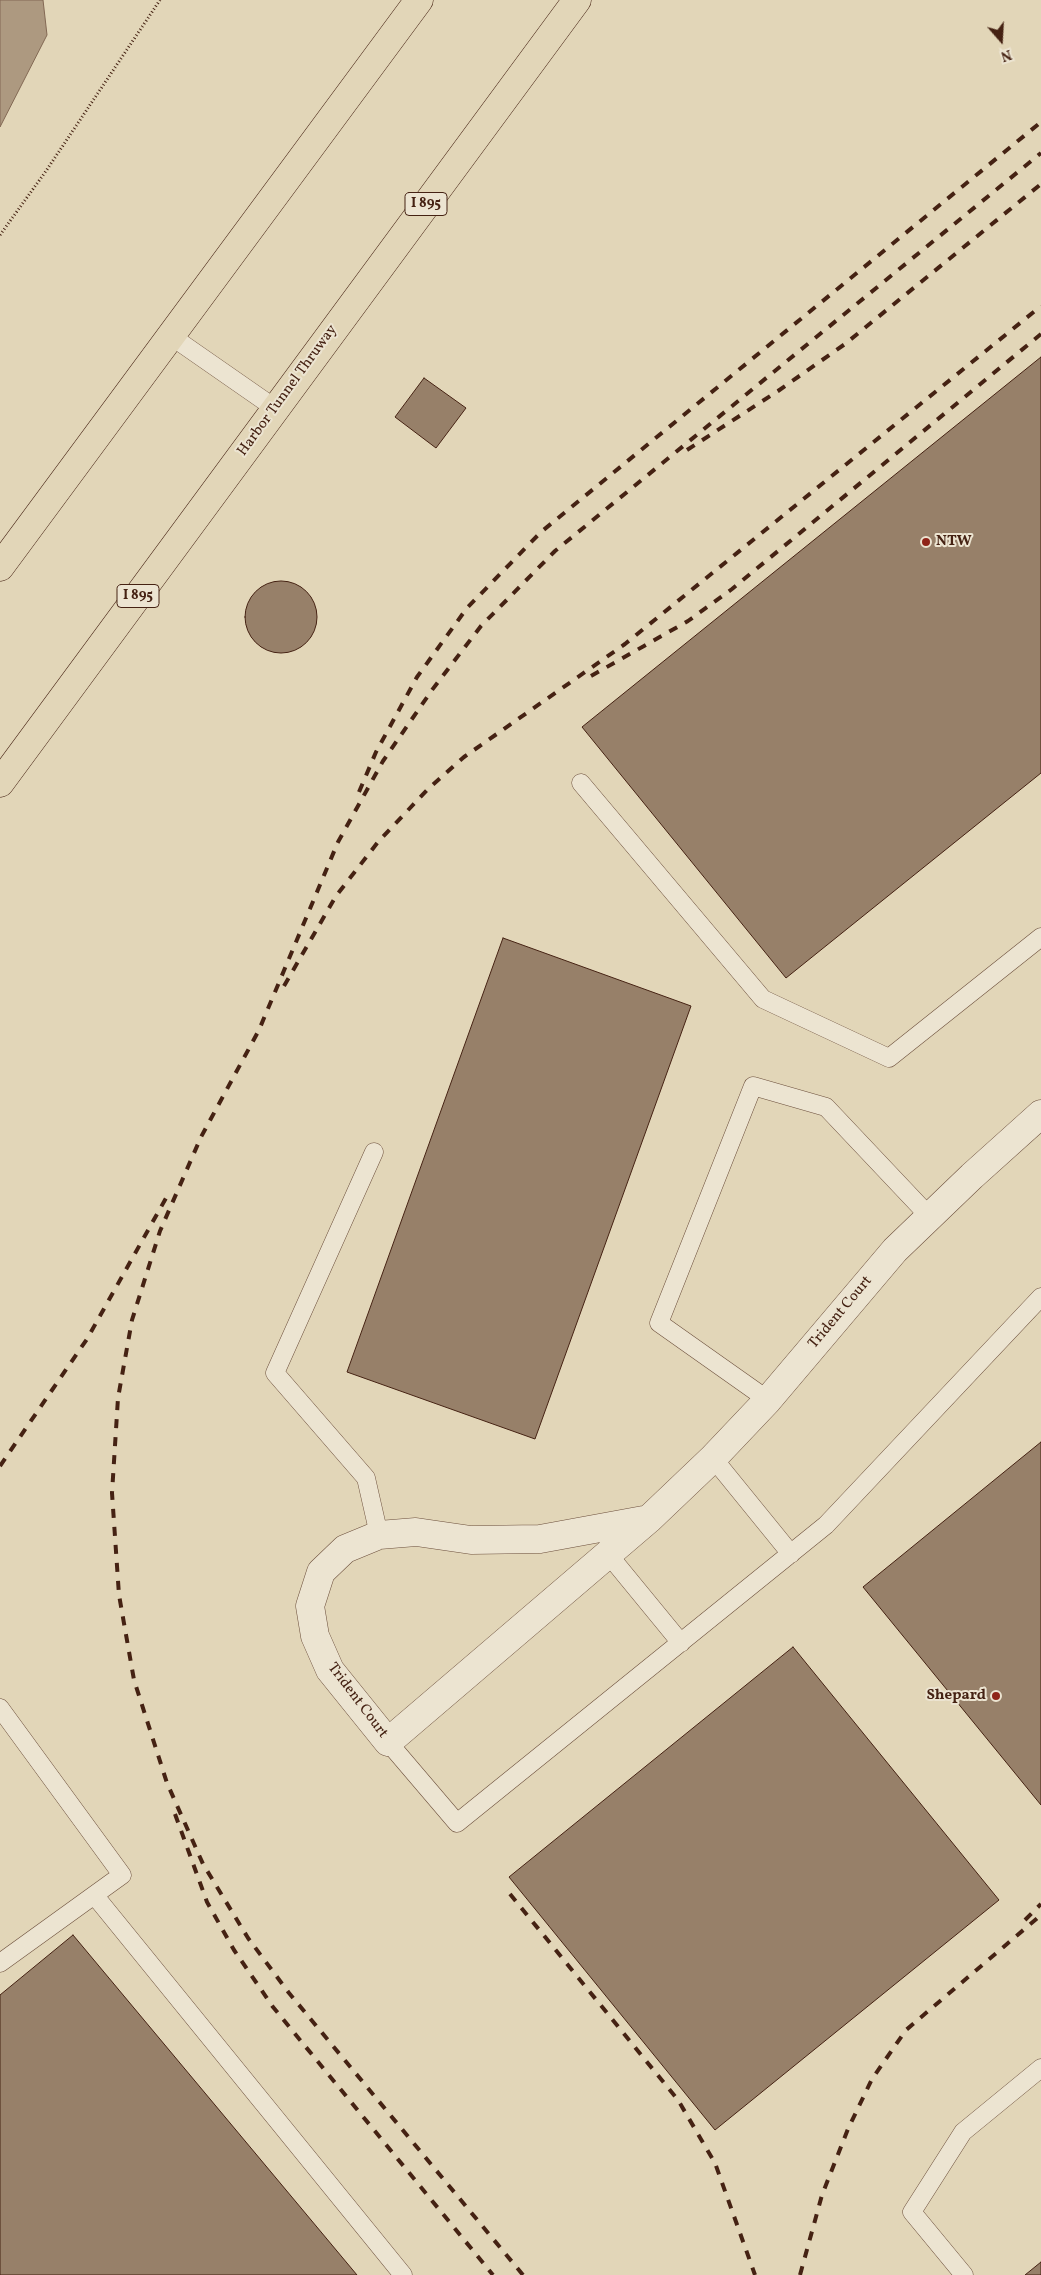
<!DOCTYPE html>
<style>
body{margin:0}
#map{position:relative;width:1041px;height:2275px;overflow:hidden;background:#e2d6b8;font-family:Vollkorn,serif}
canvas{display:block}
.north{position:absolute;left:976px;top:15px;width:50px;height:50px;-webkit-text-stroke:4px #ece4d1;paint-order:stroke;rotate:161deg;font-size:14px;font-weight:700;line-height:20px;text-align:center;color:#452213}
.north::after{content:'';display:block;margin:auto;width:18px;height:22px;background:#452213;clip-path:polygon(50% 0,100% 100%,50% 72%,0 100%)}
</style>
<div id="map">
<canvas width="1041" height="2275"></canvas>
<div class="north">N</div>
</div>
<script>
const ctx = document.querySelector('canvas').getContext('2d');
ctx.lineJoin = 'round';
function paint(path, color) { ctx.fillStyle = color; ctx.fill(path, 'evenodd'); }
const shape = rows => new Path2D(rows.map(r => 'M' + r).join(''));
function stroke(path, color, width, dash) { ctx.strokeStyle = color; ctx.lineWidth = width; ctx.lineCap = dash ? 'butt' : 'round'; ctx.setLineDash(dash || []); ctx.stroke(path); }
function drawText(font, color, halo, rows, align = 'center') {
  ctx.font = font + ' Vollkorn,serif'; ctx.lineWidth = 4; ctx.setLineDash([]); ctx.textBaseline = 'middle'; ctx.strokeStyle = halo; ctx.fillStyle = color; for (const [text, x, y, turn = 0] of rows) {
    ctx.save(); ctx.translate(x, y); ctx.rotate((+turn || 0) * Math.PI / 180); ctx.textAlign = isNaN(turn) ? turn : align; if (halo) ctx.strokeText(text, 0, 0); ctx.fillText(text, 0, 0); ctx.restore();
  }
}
const water = shape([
 [0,0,43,0,47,35,0,127,0,0]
]);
const building = shape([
 [1041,357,1041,773,786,978,582,727,1041,357],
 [424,378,466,408,436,448,395,417,424,378],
 '245 617a36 36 0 1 1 72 0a36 36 0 1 1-72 0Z',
 [503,938,691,1006,535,1439,347,1372,503,938],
 [1041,1442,1041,1805,863,1587,1041,1442],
 [793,1647,999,1900,715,2130,509,1877,793,1647],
 [73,1935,357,2275,0,2275,0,1995,73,1935],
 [1041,2262,1041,2275,1025,2275,1041,2262]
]);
const path = shape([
 [0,235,46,171,160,0]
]);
const service = shape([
 [171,336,276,409],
 [581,783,763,999,889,1058,1041,937],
 [374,1152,275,1373,366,1478,379,1535],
 [768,1400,659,1323,753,1086,826,1107,929,1216],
 [713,1458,791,1554],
 [608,1554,681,1643],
 [0,1708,122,1875,0,1963],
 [388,1742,457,1823,826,1525,1041,1297],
 [95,1896,403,2275],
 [964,2275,912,2212,963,2132,1041,2068]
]);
const minor = shape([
 [649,1519,540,1539,471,1540,416,1532,379,1535,345,1549,321,1572,310,1606,315,1636,330,1670,388,1742,649,1519,713,1458,768,1400,895,1250,972,1176,1041,1114]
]);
const motorway = shape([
 [0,567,419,0],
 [0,783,577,0]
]);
const rail = shape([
 [687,450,778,391,845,344,1041,184],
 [591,676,688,621,732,589,1041,334],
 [359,792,376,752,417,677,467,608,541,532,1041,122],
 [284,986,336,896,378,842,428,789,464,757,625,644,1041,306],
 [0,1466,87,1339,170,1191],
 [175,1814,207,1902,234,1950,273,2007,493,2275],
 [510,1894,678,2100,715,2163,755,2275],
 [1025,1920,1041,1904],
 [523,2275,289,1993,248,1938,203,1864,167,1783,134,1680,119,1595,112,1493,118,1398,132,1320,160,1231,201,1137,259,1030,338,842,383,761,432,690,481,626,555,551,1041,153],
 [800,2275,822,2195,848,2129,872,2079,906,2030,1041,1915]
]);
const markers = [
 [926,542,5,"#8f2418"],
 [996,1696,5,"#8f2418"]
];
const shields = [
 [426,204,42],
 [138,596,42]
];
const shieldNames = [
 ["I 895",426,204],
 ["I 895",138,596]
];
const streetNames = [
 ["Harbor Tunnel Thruway",288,391,-54],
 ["Trident Court",841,1313,-50],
 ["Trident Court",357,1701,53]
];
const poiNames = [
 ["NTW",936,542],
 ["Shepard",986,1696,"right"]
];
paint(water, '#ad9980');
stroke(water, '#836954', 1);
paint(building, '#978069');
stroke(building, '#452213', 1);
stroke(service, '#6c4f3c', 19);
stroke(minor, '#6c4f3c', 29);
stroke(motorway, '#452213', 29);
stroke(path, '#452213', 3, [1, 2.5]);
stroke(service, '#ece4d1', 18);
stroke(minor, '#ece4d1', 28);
stroke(motorway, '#e2d6b8', 28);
stroke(rail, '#452213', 4, [9, 9]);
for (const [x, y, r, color] of markers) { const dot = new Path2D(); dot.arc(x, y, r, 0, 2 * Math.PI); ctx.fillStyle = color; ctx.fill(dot); stroke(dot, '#ece4d1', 2); }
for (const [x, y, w] of shields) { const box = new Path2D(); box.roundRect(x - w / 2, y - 11.5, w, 23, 4); ctx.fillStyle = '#ece4d1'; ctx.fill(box); stroke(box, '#452213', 1); }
drawText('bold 14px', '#452213', null, shieldNames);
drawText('15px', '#452213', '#ece4d1', streetNames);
drawText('bold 15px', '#452213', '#ece4d1', poiNames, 'left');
</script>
